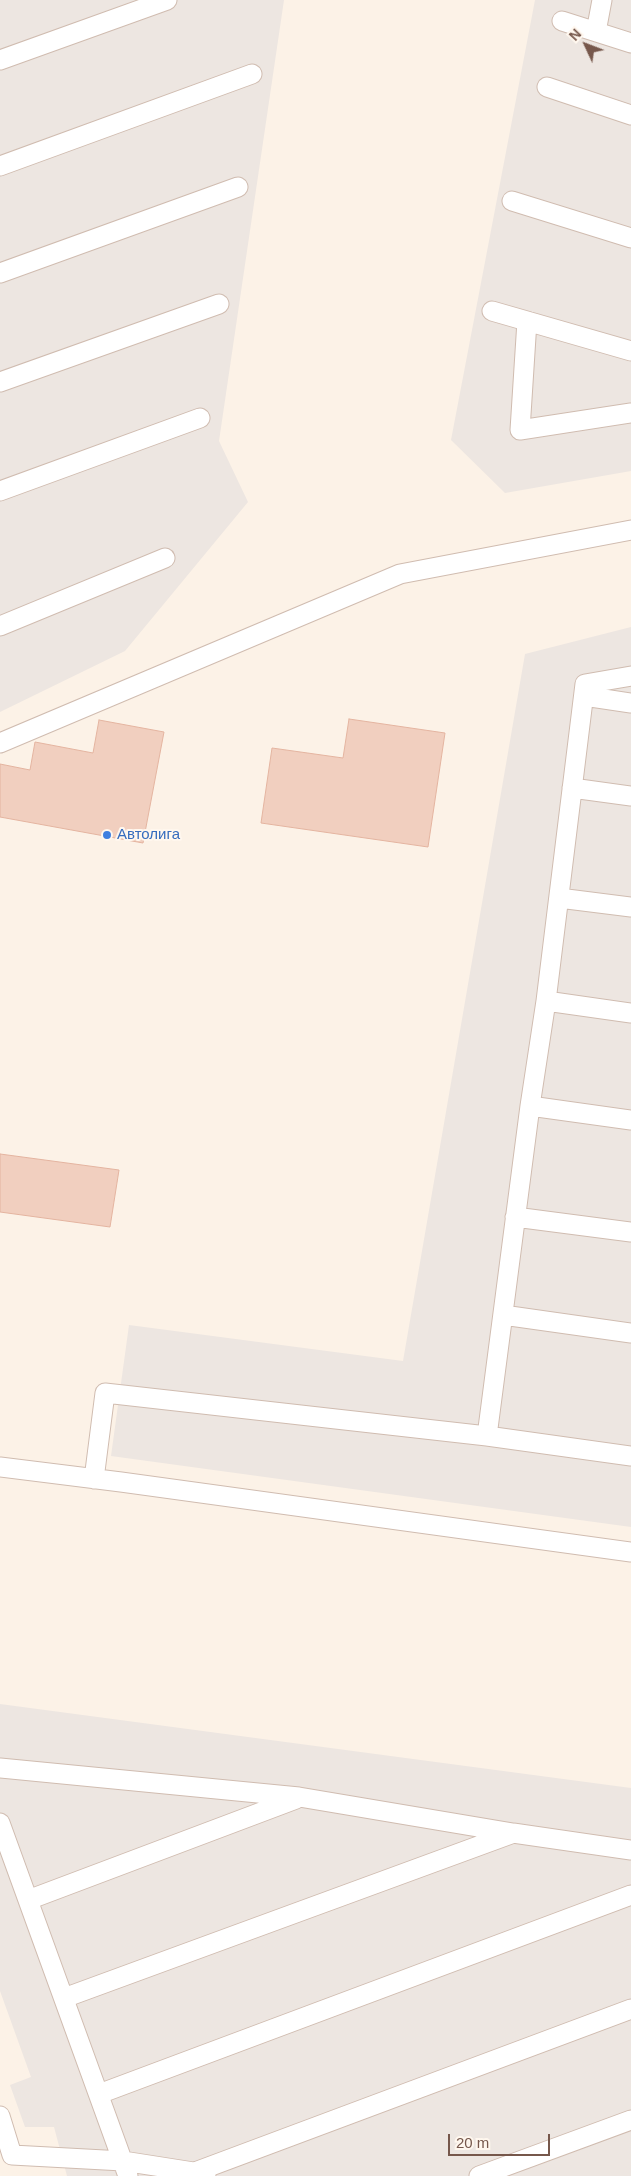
<!DOCTYPE html>
<meta charset="utf-8">
<style>
body{margin:0}
#map{position:relative;width:631px;height:2176px;overflow:hidden;background:#fcf2e7;font-family:Arial,sans-serif}
canvas{display:block}
.north{position:absolute;left:561px;top:20px;width:50px;height:50px;-webkit-text-stroke:4px #fff7ee;paint-order:stroke;rotate:313deg;font-size:14px;font-weight:700;line-height:20px;text-align:center;color:#76574b}
.north::after{content:'';display:block;margin:auto;width:18px;height:22px;background:#76574b;clip-path:polygon(50% 0,100% 100%,50% 72%,0 100%)}
.scale{position:absolute;left:448px;top:2134px;width:102px;height:22px;box-sizing:border-box;border:2px solid #76574b;border-top:0;padding-left:6px;font-size:15px;line-height:18px;white-space:nowrap;color:#76574b;-webkit-text-stroke:4px #fff7ee;paint-order:stroke}
</style>
<div id="map">
<canvas width="631" height="2176"></canvas>
<div class="north">N</div>
<div class="scale">20 m</div>
</div>
<script>
const ctx = document.querySelector('canvas').getContext('2d');
ctx.lineJoin = 'round';
function paint(path, color) { ctx.fillStyle = color; ctx.fill(path, 'evenodd'); }
const shape = rows => new Path2D(rows.map(r => 'M' + r).join(''));
function stroke(path, color, width, dash) { ctx.strokeStyle = color; ctx.lineWidth = width; ctx.lineCap = dash ? 'butt' : 'round'; ctx.setLineDash(dash || []); ctx.stroke(path); }
function drawText(font, color, halo, rows, align = 'center') {
  ctx.font = font + ' Arial,sans-serif'; ctx.lineWidth = 4; ctx.setLineDash([]); ctx.textBaseline = 'middle'; ctx.strokeStyle = halo; ctx.fillStyle = color; for (const [text, x, y, turn = 0] of rows) {
    ctx.save(); ctx.translate(x, y); ctx.rotate((+turn || 0) * Math.PI / 180); ctx.textAlign = isNaN(turn) ? turn : align; if (halo) ctx.strokeText(text, 0, 0); ctx.fillText(text, 0, 0); ctx.restore();
  }
}
const industrial = shape([
 [0,0,284,0,219,441,248,502,125,651,0,712],
 [535,0,631,0,631,471,505,493,451,440],
 [631,627,631,1527,111,1456,129,1325,403,1361,525,654],
 [0,1704,631,1788,631,2176,67,2176,54,2127,25,2127,10,2085,31,2077,0,1991]
]);
const building = shape([
 [349,719,445,733,428,847,261,823,272,748,343,758,349,719],
 [99,720,164,732,143,843,0,817,0,764,30,770,35,742,93,753,99,720],
 [0,1154,119,1170,110,1227,0,1212,0,1154]
]);
const lane = shape([
 [562,21,631,43],
 [596,32,602,0],
 [0,60,167,0],
 [547,87,631,115],
 [0,166,252,74],
 [512,201,631,238],
 [0,273,238,187],
 [492,311,631,351],
 [527,321,520,430,631,413],
 [0,382,219,304],
 [0,491,200,418],
 [0,626,165,558],
 [584,696,631,703],
 [0,743,400,574,631,530],
 [572,788,631,796],
 [559,898,631,907],
 [546,1001,631,1013],
 [530,1106,631,1120],
 [515,1217,631,1232],
 [503,1315,631,1333],
 [487,1436,530,1106,546,1001,585,684,631,676],
 [0,1467,121,1482,631,1552],
 [94,1479,105,1393,487,1436,631,1456],
 [0,1768,299,1797,513,1833,631,1850],
 [0,1823,128,2176],
 [28,1900,296,1799],
 [64,1998,511,1834],
 [99,2094,631,1895],
 [0,2116,12,2155,123,2161,206,2174],
 [195,2172,631,2009],
 [479,2176,631,2120]
]);
const markers = [
 [107,835,5,"#3f7fe0"]
];
const shopNames = [
 ["Автолига",117,835]
];
paint(industrial, '#ede6e1');
paint(building, '#f1cfbf');
stroke(building, '#e4b4a0', 1);
stroke(lane, '#d0bcb0', 21);
stroke(lane, '#fff', 19);
for (const [x, y, r, color] of markers) { const dot = new Path2D(); dot.arc(x, y, r, 0, 2 * Math.PI); ctx.fillStyle = color; ctx.fill(dot); stroke(dot, '#fff7ee', 2); }
drawText('15px', '#366cbe', '#fff7ee', shopNames, 'left');
</script>
